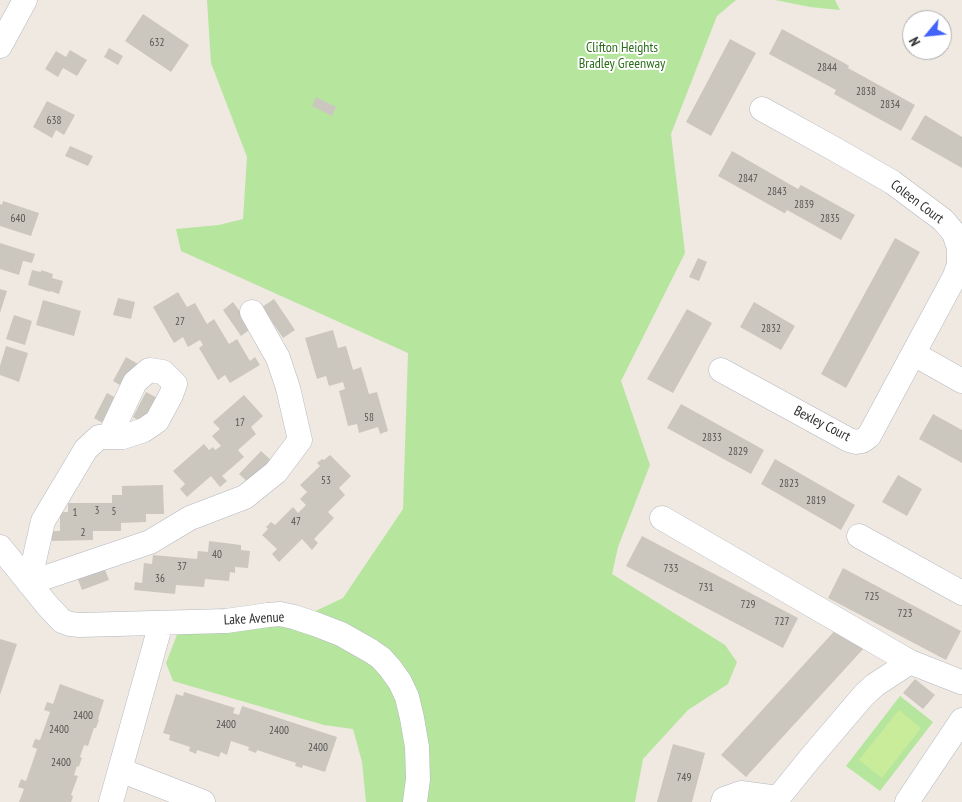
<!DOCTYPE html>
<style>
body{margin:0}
#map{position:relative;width:962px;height:802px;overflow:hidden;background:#efe9e1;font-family:"PT Sans Narrow",sans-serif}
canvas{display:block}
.north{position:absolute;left:902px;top:10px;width:50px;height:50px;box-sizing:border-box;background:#fff;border:1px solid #ababab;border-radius:50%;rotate:242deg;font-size:14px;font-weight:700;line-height:20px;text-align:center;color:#2e2e2e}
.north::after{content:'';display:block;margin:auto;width:18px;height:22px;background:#4264fb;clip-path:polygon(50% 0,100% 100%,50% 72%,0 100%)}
</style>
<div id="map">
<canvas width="962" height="802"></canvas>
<div class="north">N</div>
</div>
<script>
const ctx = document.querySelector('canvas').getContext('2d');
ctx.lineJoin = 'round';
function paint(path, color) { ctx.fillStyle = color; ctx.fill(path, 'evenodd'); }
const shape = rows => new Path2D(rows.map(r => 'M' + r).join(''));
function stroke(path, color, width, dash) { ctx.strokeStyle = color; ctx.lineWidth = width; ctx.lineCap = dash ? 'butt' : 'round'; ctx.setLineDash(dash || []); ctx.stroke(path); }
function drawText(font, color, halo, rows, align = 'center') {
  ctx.font = font + ' "PT Sans Narrow",sans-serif'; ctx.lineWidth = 4; ctx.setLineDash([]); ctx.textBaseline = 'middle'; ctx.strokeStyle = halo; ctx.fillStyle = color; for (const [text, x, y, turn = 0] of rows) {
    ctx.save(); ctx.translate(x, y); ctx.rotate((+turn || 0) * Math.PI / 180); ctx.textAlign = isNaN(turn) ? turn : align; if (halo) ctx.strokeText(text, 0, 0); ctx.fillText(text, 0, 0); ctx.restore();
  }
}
const green = shape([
 [207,0,736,0,717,16,671,134,685,253,621,381,650,465,618,547,612,574,725,645,737,662,728,684,688,710,643,759,635,802,366,802,362,762,353,729,324,725,173,681,166,663,178,632,286,625,343,598,403,509,408,353,181,251,176,229,219,225,243,219,247,157,211,63],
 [775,0,835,0,840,10,810,7],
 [900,696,933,722,880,791,846,766]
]);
const pitch = shape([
 [899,710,921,728,882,778,859,760]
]);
const building = shape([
 [143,14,189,45,171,72,125,41],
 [782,29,846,64,849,66,848,68,915,105,901,131,834,94,836,90,769,54],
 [730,39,756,53,711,136,686,122],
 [109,48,123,56,118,65,104,57],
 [70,50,87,60,77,76,63,68,58,77,45,69,56,51,66,57],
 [316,97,336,107,332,116,312,106],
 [47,101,75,115,64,135,56,130,52,138,33,127],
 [925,115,962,137,962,168,911,139],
 [70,146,93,156,88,166,65,156],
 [732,151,798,189,801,185,855,215,841,240,787,210,785,213,784,213,718,176],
 [3,201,39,213,31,236,0,226,0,204,2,205],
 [895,238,920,252,846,388,821,374],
 [0,243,35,254,32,263,23,261,19,275,0,269],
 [698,258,707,262,699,281,689,277],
 [32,270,41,272,41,270,53,274,52,278,63,281,59,294,50,291,50,292,28,285],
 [0,289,7,291,0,313],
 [178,292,187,307,195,303,207,324,214,319,229,344,237,339,250,361,255,357,260,365,230,383,225,375,218,380,199,348,203,345,200,340,188,347,183,337,174,343,153,307],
 [118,298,135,302,131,319,113,315],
 [274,299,295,330,283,338,262,307],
 [43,300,81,311,74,336,36,325],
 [233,302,252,328,241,336,223,310],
 [754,302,795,326,781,350,740,327],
 [687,309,712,323,673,393,647,379],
 [14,315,32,321,25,345,6,339],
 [333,330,338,348,346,346,353,370,361,367,369,394,377,392,388,431,380,434,378,427,359,433,357,424,348,426,339,391,345,389,343,382,329,386,326,376,317,379,305,338],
 [6,346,28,353,19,382,0,375,0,366],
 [126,357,138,364,125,388,113,381],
 [146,392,159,399,146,425,133,417],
 [107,393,120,400,106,425,94,418],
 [244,395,263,416,251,427,256,434,238,450,244,457,222,476,227,481,220,487,211,476,187,497,180,489,185,484,173,471,204,444,209,450,213,447,215,450,221,446,212,436,220,429,213,422],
 [681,404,764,450,751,474,667,428],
 [933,414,962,430,962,463,919,439],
 [261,451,272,461,250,484,239,474],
 [330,455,351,476,339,488,345,495,328,512,334,518,314,539,318,543,312,550,302,539,279,562,272,554,277,549,262,535,268,529,266,527,271,522,275,525,293,507,298,513,306,505,300,499,307,492,300,485,320,466,317,463,322,459,324,460],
 [775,459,855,505,841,530,761,484],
 [898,475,922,489,907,516,882,502],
 [163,485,164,514,146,514,146,522,121,523,121,531,93,531,93,540,52,541,52,531,60,531,60,512,68,512,68,503,112,503,112,495,122,495,122,486],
 [642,536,798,618,783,648,626,566],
 [209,541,241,545,241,550,250,551,248,568,235,567,235,573,230,572,229,581,205,579,204,587,176,585,175,594,134,590,135,582,142,583,144,563,152,564,153,555,197,559,198,551,208,552],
 [104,567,109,580,82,590,77,577],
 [843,568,961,631,946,660,828,598],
 [840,625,865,647,746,777,721,755],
 [0,639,17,644,0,695],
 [915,679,935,695,923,709,903,693],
 [60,684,104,700,98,719,99,720,96,728,94,728,88,746,84,745,80,757,82,758,79,766,79,767,77,766,74,775,78,776,71,795,73,796,72,800,71,802,19,802,24,789,18,787,21,779,26,781,37,749,32,747,35,739,40,740,50,712,44,710,47,702,53,704],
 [184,692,235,708,233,713,239,715,242,706,337,737,325,772,303,765,302,768,295,766,296,763,257,750,256,753,248,750,249,747,231,741,227,755,221,752,219,757,197,750,196,754,194,753,189,751,190,747,169,740,170,735,163,733,176,694,183,696],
 [673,744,705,753,692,802,657,802]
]);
const minor = shape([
 [0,46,25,0],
 [914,354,962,381],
 [721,370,849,440,856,442,862,441,869,436,954,278,959,265,959,248,954,233,943,220,892,182,831,147,762,109],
 [662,518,910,662],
 [859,536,962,593],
 [0,547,47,605,62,621,70,624,80,625,226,621,268,615,280,614,294,617,315,624,341,634,371,651,381,658,390,668,400,682,407,697,412,718,417,747,418,779,415,802],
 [29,583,150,542,190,518,245,497,276,472,300,440,288,388,278,358,252,312],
 [29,583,43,521,86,449,99,437,123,437,144,430,157,421,171,395,175,384,163,372,149,370,135,382,109,437],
 [120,770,203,802],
 [111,802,161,623],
 [723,802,724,799,741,793,778,798],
 [776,802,778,798,812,756,864,695,875,685,910,662,961,682],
 [907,802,962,720]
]);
const numberNames = [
 ["632",157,43],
 ["2844",827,68],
 ["2838",866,92],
 ["2834",890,105],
 ["638",54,121],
 ["2847",748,179],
 ["2843",777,192],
 ["2839",804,205],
 ["640",18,219],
 ["2835",830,219],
 ["27",180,322],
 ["2832",771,329],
 ["58",369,418],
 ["17",240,423],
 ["2833",712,438],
 ["2829",738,452],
 ["53",326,481],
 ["2823",789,484],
 ["2819",816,501],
 ["3",97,511],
 ["5",114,512],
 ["1",75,513],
 ["47",296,522],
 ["2",83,533],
 ["40",217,555],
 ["37",182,567],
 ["733",671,569],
 ["36",160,579],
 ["731",706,588],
 ["725",872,597],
 ["729",748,605],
 ["723",905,614],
 ["727",782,622],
 ["2400",83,716],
 ["2400",226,725],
 ["2400",59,730],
 ["2400",279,731],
 ["2400",318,748],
 ["2400",61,763],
 ["749",684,778]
];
const parkNames = [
 ["Clifton Heights",622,48],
 ["Bradley Greenway",622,64]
];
const streetNames = [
 ["Coleen Court",917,202,37],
 ["Bexley Court",822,424,27],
 ["Lake Avenue",254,619,-3]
];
paint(green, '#b6e59e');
paint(pitch, '#c9ec9a');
paint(building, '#cbc7bf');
stroke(minor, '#b4b7c1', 25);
stroke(minor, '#fff', 24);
drawText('11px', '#555452', null, numberNames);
drawText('14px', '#2c6e1b', '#fff', parkNames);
drawText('14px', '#2e2e2e', '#fff', streetNames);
</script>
